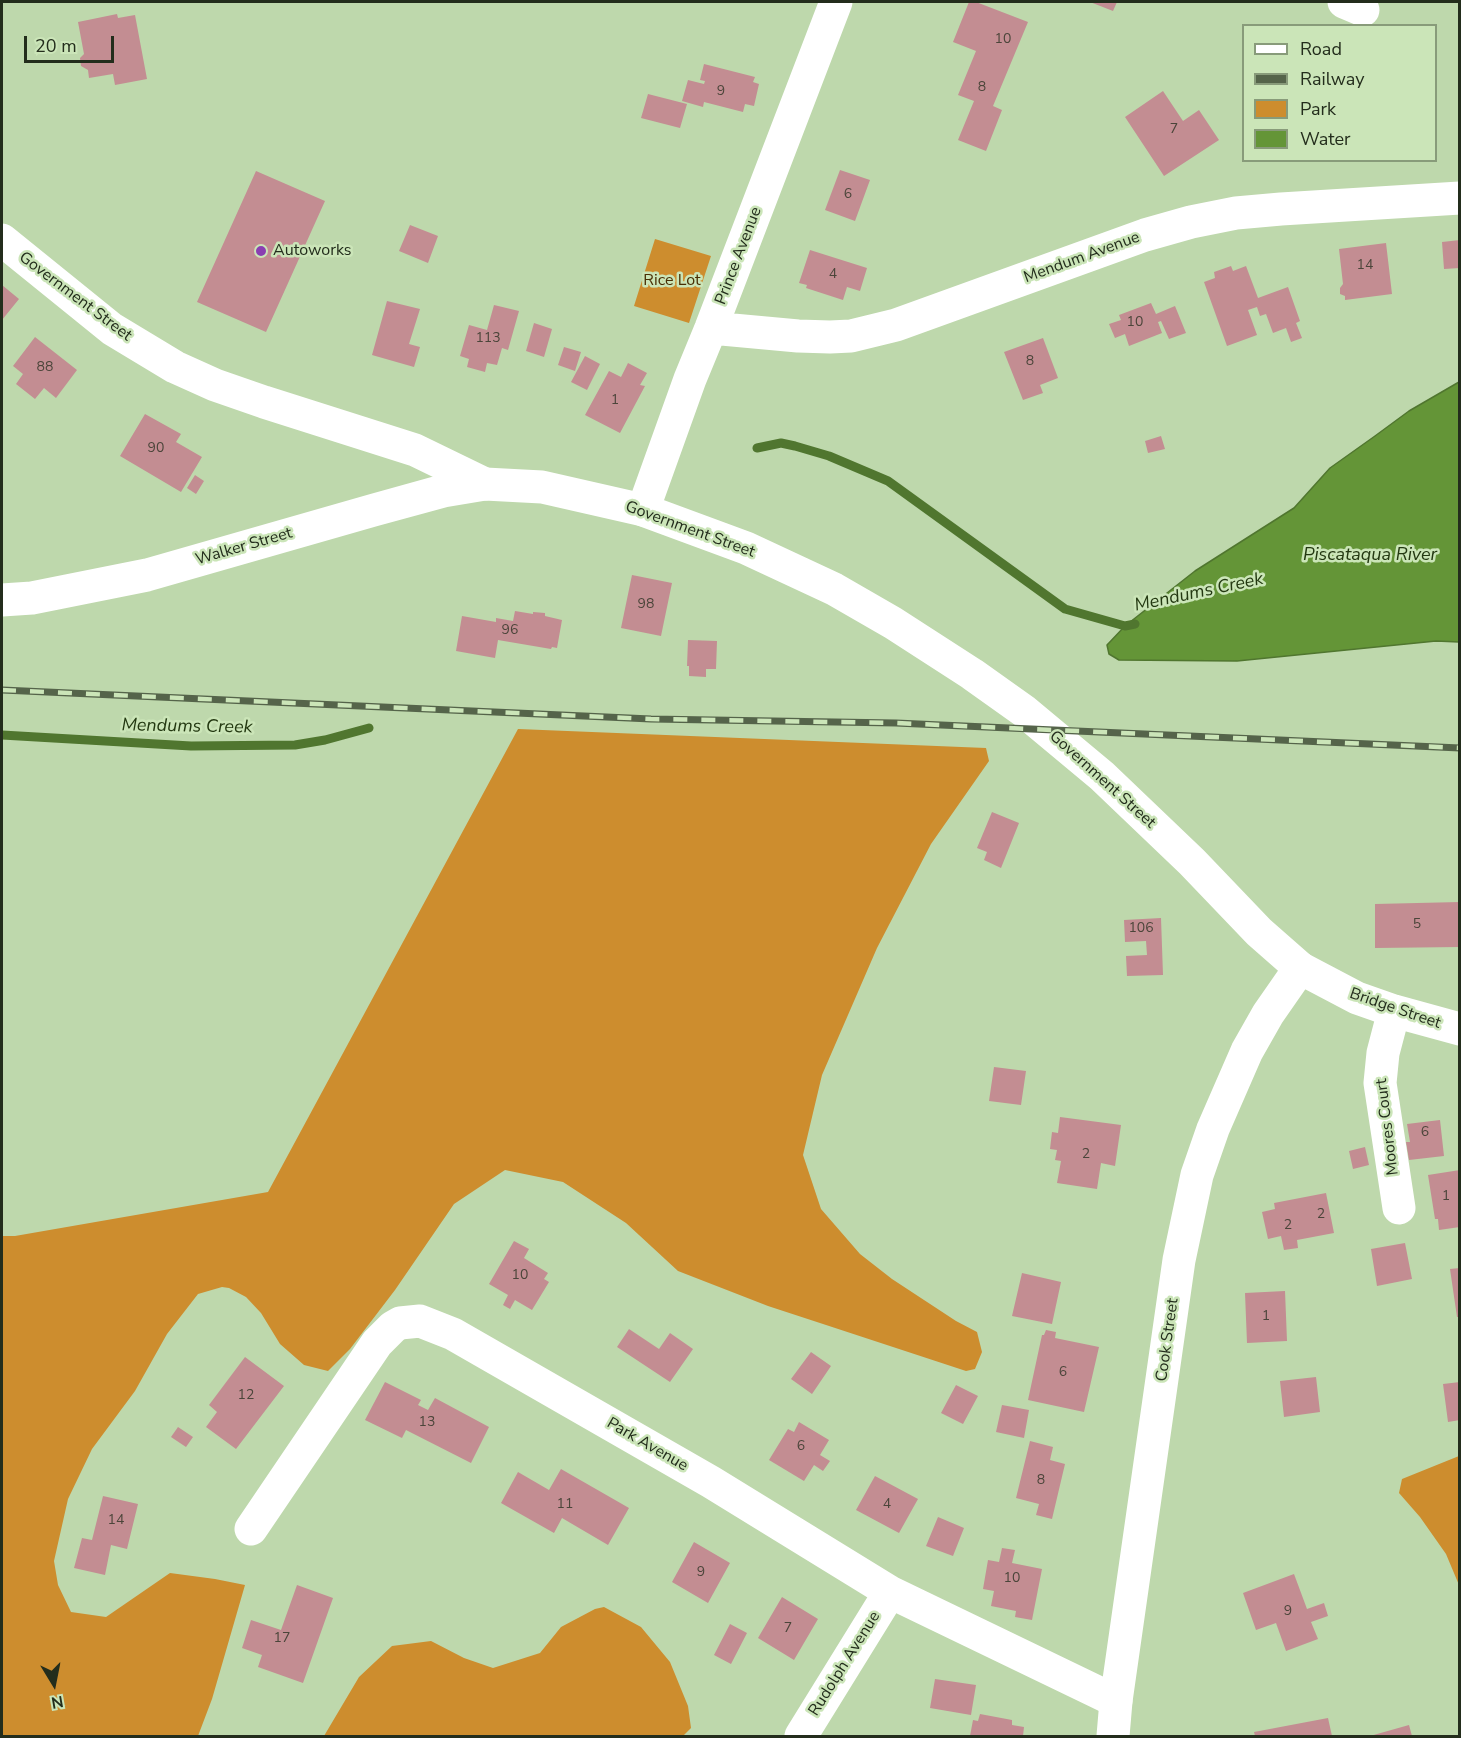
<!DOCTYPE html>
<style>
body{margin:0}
#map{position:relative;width:1461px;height:1738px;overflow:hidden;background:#bed8ac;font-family:"Nunito Sans",sans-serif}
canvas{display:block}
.frame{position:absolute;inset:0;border:3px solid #232d1c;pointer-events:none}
.legend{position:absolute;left:1242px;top:24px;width:195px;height:138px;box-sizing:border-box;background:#cbe5b8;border:2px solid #889b7a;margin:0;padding:8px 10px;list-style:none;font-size:18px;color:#232d1c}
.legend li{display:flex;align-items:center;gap:12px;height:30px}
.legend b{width:30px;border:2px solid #889b7a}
.north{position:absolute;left:24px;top:1654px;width:60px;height:60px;-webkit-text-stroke:4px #cbe5b8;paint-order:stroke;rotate:170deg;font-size:16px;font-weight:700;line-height:24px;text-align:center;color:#232d1c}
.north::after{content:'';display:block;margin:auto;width:21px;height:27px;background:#232d1c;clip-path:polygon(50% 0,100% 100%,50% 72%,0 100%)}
.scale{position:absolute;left:24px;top:36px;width:90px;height:27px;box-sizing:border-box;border:3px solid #232d1c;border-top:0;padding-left:8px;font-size:18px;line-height:21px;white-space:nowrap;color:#232d1c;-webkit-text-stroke:4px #cbe5b8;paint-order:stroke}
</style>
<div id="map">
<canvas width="1461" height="1738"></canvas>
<div class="frame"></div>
<ul class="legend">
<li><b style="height:8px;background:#fff"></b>Road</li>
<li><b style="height:8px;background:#55644a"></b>Railway</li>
<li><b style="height:16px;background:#cd8d2e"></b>Park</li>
<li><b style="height:16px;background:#649537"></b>Water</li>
</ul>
<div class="north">N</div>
<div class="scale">20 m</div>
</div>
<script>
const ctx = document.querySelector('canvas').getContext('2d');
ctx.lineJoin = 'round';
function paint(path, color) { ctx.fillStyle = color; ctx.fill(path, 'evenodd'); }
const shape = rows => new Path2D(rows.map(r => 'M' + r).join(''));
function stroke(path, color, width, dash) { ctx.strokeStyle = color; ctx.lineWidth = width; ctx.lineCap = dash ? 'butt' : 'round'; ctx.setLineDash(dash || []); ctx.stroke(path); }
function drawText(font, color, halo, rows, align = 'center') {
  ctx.font = font + ' "Nunito Sans",sans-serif'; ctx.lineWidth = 5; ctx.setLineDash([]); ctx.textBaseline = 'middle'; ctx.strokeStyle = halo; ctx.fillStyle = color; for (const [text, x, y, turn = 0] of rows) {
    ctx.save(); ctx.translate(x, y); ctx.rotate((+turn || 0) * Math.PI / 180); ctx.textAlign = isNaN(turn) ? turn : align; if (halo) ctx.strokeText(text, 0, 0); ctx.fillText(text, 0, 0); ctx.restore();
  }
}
const green = shape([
 [655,239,711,256,689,323,634,306],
 [518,729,986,748,989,761,931,844,877,948,822,1075,803,1155,821,1209,860,1254,892,1279,956,1321,977,1332,982,1352,975,1369,966,1371,823,1324,768,1306,678,1271,626,1223,563,1182,505,1170,454,1204,395,1290,350,1349,328,1371,304,1365,280,1344,261,1313,246,1297,229,1288,222,1287,198,1294,167,1334,135,1391,92,1449,68,1499,54,1561,58,1585,71,1612,106,1617,170,1573,215,1579,245,1585,212,1699,198,1736,2,1736,2,1236,15,1236,268,1192],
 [1459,1456,1459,1585,1446,1554,1420,1517,1399,1493,1402,1479],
 [604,1607,641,1627,670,1662,688,1706,691,1728,683,1736,324,1736,359,1677,392,1646,431,1641,464,1658,493,1668,540,1653,561,1627,595,1609]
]);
const water = shape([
 [1459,382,1459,642,1436,641,1237,661,1119,660,1109,654,1107,645,1125,626,1195,571,1294,508,1330,468,1375,436,1409,411,1459,382]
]);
const stream = shape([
 [757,448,781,443,795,446,829,456,888,481,1065,609,1125,626,1135,624],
 [2,735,191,746,295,745,325,740,369,728]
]);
const building = shape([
 [969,2,976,2,1028,22,993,106,1002,110,986,151,958,140,974,101,958,95,976,51,953,42],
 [1090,2,1117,2,1113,11],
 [117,14,118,18,135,15,147,79,115,85,113,74,89,78,88,70,81,66,80,58,84,54,78,22],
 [704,64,755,77,753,82,759,84,754,106,745,104,743,112,704,102,703,107,682,101,688,80,704,84,705,81,700,80],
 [1163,91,1183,121,1199,110,1219,140,1164,176,1125,117],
 [648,94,687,104,680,128,641,118],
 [840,170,870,180,855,221,825,210],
 [256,171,325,201,266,332,197,302],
 [410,225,438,236,428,263,399,251],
 [1460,240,1460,268,1444,269,1442,242],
 [1386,243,1392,294,1345,300,1345,296,1340,294,1340,288,1343,284,1339,249],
 [810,250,867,268,860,291,847,287,843,300,806,288,807,285,799,283],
 [1231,266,1233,271,1246,266,1258,298,1288,287,1300,321,1296,323,1302,338,1291,342,1286,328,1273,333,1266,314,1260,316,1257,307,1248,310,1257,335,1227,346,1204,282,1215,278,1214,272],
 [2,285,19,299,2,320],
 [387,301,420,309,409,344,420,347,414,367,372,355],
 [1151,303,1156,314,1175,306,1186,333,1169,339,1161,321,1158,322,1162,333,1129,346,1125,334,1115,338,1109,324,1121,320,1119,315],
 [494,305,519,311,508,350,502,348,497,365,487,363,485,372,467,367,469,359,460,356,469,325,487,330],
 [534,323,552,329,544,357,526,351],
 [35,337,77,370,56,398,44,388,35,399,16,384,23,374,13,366],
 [1043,338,1058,378,1040,385,1043,393,1023,400,1004,352],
 [564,347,581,352,575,371,558,365],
 [585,356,600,364,587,390,571,382],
 [628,363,647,373,640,385,645,386,620,433,585,415,609,371,621,377],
 [145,414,181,434,176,442,202,457,181,492,120,456],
 [1161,436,1165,449,1148,453,1145,441],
 [195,475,204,481,196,494,187,488],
 [632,575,672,583,661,636,621,628],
 [515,611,533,614,533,612,545,613,545,616,562,620,557,648,552,647,551,649,498,640,495,658,456,651,462,616,496,622,496,618,513,621],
 [688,640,717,641,716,669,706,669,706,677,689,676,689,666,687,666],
 [992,812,1019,823,1001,868,984,860,987,852,977,848],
 [1460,902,1460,947,1375,948,1375,904],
 [1161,918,1163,975,1127,976,1126,956,1147,955,1146,941,1125,942,1124,920],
 [994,1067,1026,1071,1021,1105,989,1101],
 [1060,1117,1121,1125,1115,1166,1101,1163,1097,1189,1057,1183,1061,1161,1055,1160,1057,1150,1050,1149,1052,1132,1058,1133],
 [1440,1120,1444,1156,1409,1160,1406,1142,1410,1142,1407,1124],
 [1365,1147,1369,1165,1353,1169,1349,1151],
 [1460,1170,1460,1227,1439,1230,1438,1219,1435,1219,1428,1175],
 [1326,1193,1334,1233,1297,1240,1298,1248,1284,1250,1281,1236,1268,1239,1262,1212,1275,1209,1274,1203],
 [514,1241,529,1249,524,1258,548,1273,544,1279,549,1282,532,1310,515,1300,510,1309,503,1305,508,1295,489,1284],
 [1405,1243,1412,1279,1377,1286,1371,1249],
 [1460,1268,1460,1317,1457,1317,1450,1269],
 [1022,1273,1061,1282,1052,1324,1012,1316],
 [1285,1291,1287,1341,1247,1343,1245,1293],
 [629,1329,659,1349,670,1333,693,1349,670,1382,617,1347],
 [1046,1330,1056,1332,1055,1338,1099,1347,1084,1412,1028,1400,1042,1335,1044,1335],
 [811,1352,831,1366,812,1394,791,1379],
 [245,1357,284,1386,236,1449,206,1427,217,1412,209,1405],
 [1316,1377,1320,1412,1284,1417,1280,1381],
 [385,1382,421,1400,418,1405,428,1410,435,1398,489,1427,471,1463,406,1430,402,1438,365,1420],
 [1460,1382,1460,1420,1448,1422,1443,1384],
 [956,1385,978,1396,963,1424,941,1413],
 [1002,1405,1029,1410,1024,1438,996,1432],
 [799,1422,829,1440,820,1455,830,1461,823,1471,814,1465,804,1481,769,1460,788,1429,794,1432],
 [178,1427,193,1437,186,1447,171,1437],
 [1030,1441,1053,1447,1050,1460,1065,1464,1052,1519,1036,1515,1039,1504,1016,1498],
 [561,1469,629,1508,608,1545,562,1518,554,1533,501,1503,518,1472,549,1490],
 [875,1476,918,1499,899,1533,856,1510],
 [103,1496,138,1504,127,1549,111,1545,105,1575,74,1568,82,1538,92,1540],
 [938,1517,964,1528,953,1556,926,1546],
 [694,1542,730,1563,708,1603,672,1582],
 [1002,1548,1015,1550,1012,1563,1042,1569,1032,1620,1015,1617,1016,1611,991,1606,994,1591,983,1589,988,1560,999,1562],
 [1294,1574,1307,1609,1324,1603,1328,1616,1311,1622,1318,1639,1286,1651,1276,1623,1256,1630,1243,1593],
 [297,1585,333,1598,303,1683,258,1667,262,1655,242,1648,251,1620,281,1630],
 [782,1597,818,1619,794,1660,758,1638],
 [730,1624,747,1633,731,1664,714,1655],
 [935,1679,976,1685,971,1715,930,1708],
 [980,1714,1012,1720,1012,1725,1024,1727,1023,1736,970,1736,973,1720,978,1721],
 [1328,1718,1332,1736,1255,1736,1254,1732],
 [1409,1725,1412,1736,1370,1736]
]);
const minor = shape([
 [1344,2,1363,10],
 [2,240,112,329,175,367,215,385,264,402,415,450,485,484],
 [711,328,798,336,830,337,851,336,896,325,1145,235,1191,222,1236,213,1281,209,1460,198],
 [643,510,690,379,711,328,836,2],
 [1300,968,1357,998,1394,1011,1460,1029],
 [1394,1011,1383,1053,1380,1083,1399,1208],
 [251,1529,377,1343,393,1327,400,1323,420,1321,453,1334,711,1482,890,1592,1116,1701],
 [801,1736,890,1592]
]);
const major = shape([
 [2,600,32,598,147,575,374,510,443,491,485,484,542,487,643,510,746,548,834,589,893,623,972,674,1024,711,1102,776,1192,862,1259,932,1300,968,1268,1014,1247,1051,1213,1129,1197,1175,1179,1260,1116,1701,1113,1736]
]);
const rail = shape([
 [2,690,651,719,896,723,1460,748]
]);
const markers = [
 [261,251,6,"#8a3fb1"]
];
const numberNames = [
 ["10",1003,40],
 ["8",982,88],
 ["9",721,92],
 ["7",1174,130],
 ["6",848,195],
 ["14",1365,266],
 ["4",833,275],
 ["10",1135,323],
 ["113",488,339],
 ["8",1030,362],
 ["88",45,368],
 ["1",615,401],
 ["90",156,449],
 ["98",646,605],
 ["96",510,631],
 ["5",1417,925],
 ["106",1141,929],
 ["6",1425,1133],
 ["2",1086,1155],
 ["1",1446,1197],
 ["2",1321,1215],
 ["2",1288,1226],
 ["10",520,1276],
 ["1",1266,1317],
 ["6",1063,1373],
 ["12",246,1396],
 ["13",427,1423],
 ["6",801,1447],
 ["8",1041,1481],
 ["11",565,1505],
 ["4",887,1505],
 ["14",116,1521],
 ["9",701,1573],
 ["10",1012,1579],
 ["9",1288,1612],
 ["7",788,1629],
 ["17",282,1639]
];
const poiNames = [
 ["Autoworks",273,251]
];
const streetNames = [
 ["Prince Avenue",739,256,-69],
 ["Mendum Avenue",1082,258,-20],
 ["Government Street",75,297,37],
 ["Government Street",690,530,20],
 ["Walker Street",244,547,-16],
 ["Government Street",1102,780,42],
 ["Bridge Street",1395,1009,19],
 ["Moores Court",1388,1127,-97],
 ["Cook Street",1168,1340,-82],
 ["Park Avenue",647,1445,30],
 ["Rudolph Avenue",845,1664,-58]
];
const parkNames = [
 ["Rice Lot",672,281]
];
const waterNames = [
 ["Piscataqua River",1370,556],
 ["Mendums Creek",1199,593,-12],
 ["Mendums Creek",187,727,1]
];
paint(green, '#cd8d2e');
paint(water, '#649537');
stroke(water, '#50762f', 1.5);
stroke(stream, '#50762f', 9);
paint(building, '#c38d92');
stroke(minor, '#fff', 33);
stroke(major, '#fff', 33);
stroke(rail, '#55644a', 7);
stroke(rail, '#cbe5b8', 4.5, [14]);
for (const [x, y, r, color] of markers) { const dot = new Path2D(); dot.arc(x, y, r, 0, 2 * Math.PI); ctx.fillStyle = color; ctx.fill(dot); stroke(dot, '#cbe5b8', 2); }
drawText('14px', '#4b453a', null, numberNames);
drawText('16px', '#232d1c', '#cbe5b8', poiNames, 'left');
drawText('16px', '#232d1c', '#cbe5b8', streetNames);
drawText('16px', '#492e04', '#cbe5b8', parkNames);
drawText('italic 18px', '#233811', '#cbe5b8', waterNames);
</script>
